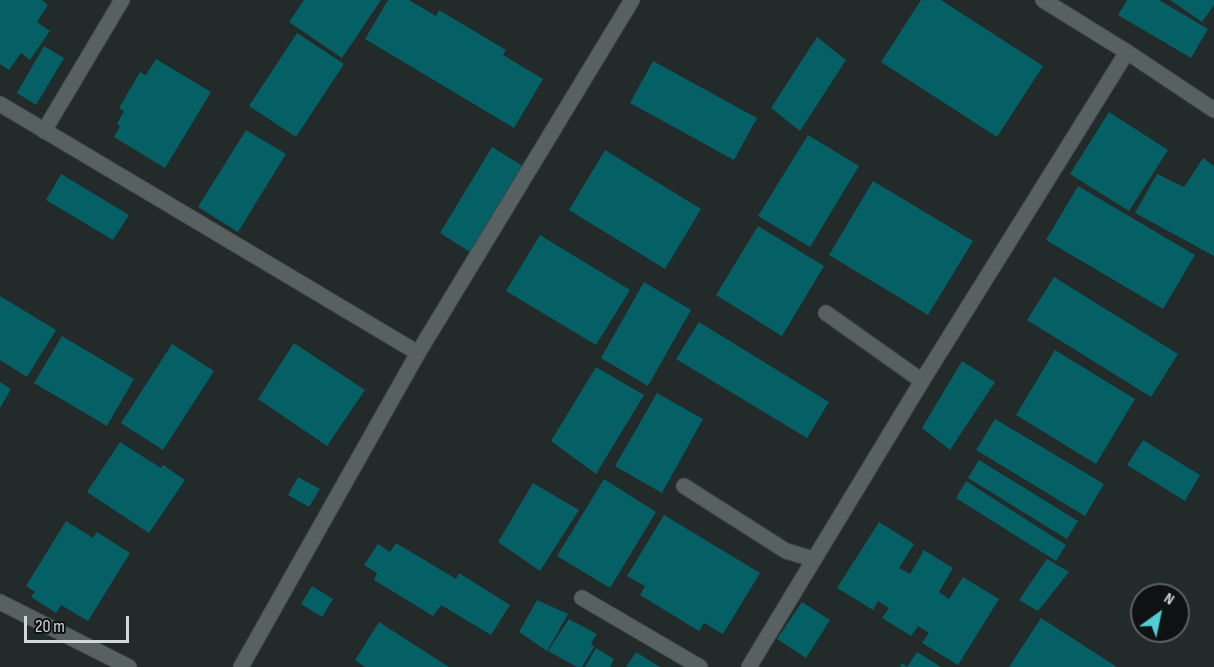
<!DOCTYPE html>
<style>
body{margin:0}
#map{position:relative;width:1214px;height:667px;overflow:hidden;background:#222a2a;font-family:"Sofia Sans Condensed",sans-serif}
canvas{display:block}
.north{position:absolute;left:1130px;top:583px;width:60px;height:60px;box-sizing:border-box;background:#0e1212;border:2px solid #5c6161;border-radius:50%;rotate:33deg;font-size:16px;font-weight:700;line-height:24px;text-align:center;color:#d2d7d7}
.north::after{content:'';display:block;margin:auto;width:21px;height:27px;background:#51ccd3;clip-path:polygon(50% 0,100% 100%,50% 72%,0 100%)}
.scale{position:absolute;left:24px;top:616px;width:105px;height:27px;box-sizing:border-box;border:3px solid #d2d7d7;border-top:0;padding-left:8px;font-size:18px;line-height:21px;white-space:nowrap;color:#d2d7d7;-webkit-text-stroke:4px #0e1212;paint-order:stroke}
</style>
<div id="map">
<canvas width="1214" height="667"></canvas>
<div class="north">N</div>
<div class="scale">20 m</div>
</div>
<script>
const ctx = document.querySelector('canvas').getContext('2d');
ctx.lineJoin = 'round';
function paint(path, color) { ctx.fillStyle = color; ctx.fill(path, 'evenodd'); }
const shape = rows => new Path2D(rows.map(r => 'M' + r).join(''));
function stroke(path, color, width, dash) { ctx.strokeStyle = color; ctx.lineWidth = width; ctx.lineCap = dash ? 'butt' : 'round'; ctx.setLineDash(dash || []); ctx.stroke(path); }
const building = shape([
 [0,0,42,0,48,5,37,22,50,31,30,60,21,53,9,70,0,64],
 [304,0,381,0,342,58,289,22],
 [388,0,409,0,436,16,439,10,506,50,503,55,543,79,514,128,365,39],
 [921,0,941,0,1043,66,997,137,881,62],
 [1127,0,1159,0,1208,29,1191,58,1118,15],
 [1170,0,1214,0,1214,5,1202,22],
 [297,33,344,64,296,137,249,106],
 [817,37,846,60,800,131,771,108],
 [44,46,64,58,36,105,17,93],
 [156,59,211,92,165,168,114,137,120,126,117,124,124,111,119,108,140,72,146,75],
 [653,61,757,118,734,160,630,103],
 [1109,112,1168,150,1129,211,1070,174],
 [246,130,286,154,238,232,198,207],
 [808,135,859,166,810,247,758,216],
 [492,147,523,166,470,252,440,233],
 [605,150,701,209,665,269,569,210],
 [1203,158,1214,166,1214,256,1135,213,1157,174,1184,187],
 [61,174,129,215,113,240,46,200],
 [873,181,973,241,928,315,829,255],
 [1078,186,1195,255,1163,309,1046,240],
 [758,226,824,266,782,336,716,295],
 [540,235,630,290,596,345,506,291],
 [1054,277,1178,354,1151,397,1027,320],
 [644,282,691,310,648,386,601,358],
 [0,296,56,330,27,377,0,360],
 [699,322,829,402,807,438,676,359],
 [62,336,134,379,107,426,34,383],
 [294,343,365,390,327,446,258,399],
 [172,344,214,371,163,450,121,423],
 [1055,350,1135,399,1096,464,1016,415],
 [962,361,995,382,950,450,922,428],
 [596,367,644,395,596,474,551,441],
 [0,382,11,389,0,408],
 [657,393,703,419,662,493,615,466],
 [995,419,1104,484,1085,516,976,450],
 [1143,440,1200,475,1185,501,1127,465],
 [120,442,161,468,163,465,185,480,149,533,87,492],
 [979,460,1078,521,1067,539,968,478],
 [298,477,320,489,309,507,288,495],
 [604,479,656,512,610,588,557,556],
 [966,481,1066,545,1056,561,956,498],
 [533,483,579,510,540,571,498,542],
 [664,515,760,573,723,634,704,623,699,631,640,595,645,586,627,576],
 [66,521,93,538,97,532,130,553,88,621,61,605,56,613,31,597,35,592,26,586],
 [879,522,914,544,899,568,910,574,924,550,953,568,939,592,949,599,963,577,999,599,958,665,922,643,929,633,918,626,911,636,882,618,889,608,878,601,873,610,837,588],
 [396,543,456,579,459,573,510,605,491,635,441,605,433,616,374,580,377,573,364,565,378,544,390,552],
 [1047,559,1069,572,1038,611,1019,600],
 [312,586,333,599,322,617,301,604],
 [537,600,568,614,547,651,519,632],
 [802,602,830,620,806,658,777,639],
 [1041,618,1117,667,1009,667],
 [569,619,597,634,591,643,594,647,582,667,577,667,548,651],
 [379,622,449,667,365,667,355,660],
 [596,648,614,659,610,667,585,667],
 [636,652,660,667,626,667],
 [917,652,941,667,900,667,902,663,907,667]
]);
const service = shape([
 [0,104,418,353],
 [826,313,922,381],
 [684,486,786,551,813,559],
 [582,598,700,667]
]);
const minor = shape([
 [1043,0,1127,52,1214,110],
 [44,131,122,0],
 [0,602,129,667],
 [241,667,418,353,632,0],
 [749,667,922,381,1127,52]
]);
paint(building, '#046064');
stroke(service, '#3f4646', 17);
stroke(minor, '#3f4646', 17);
stroke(service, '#586162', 15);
stroke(minor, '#586162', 15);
</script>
